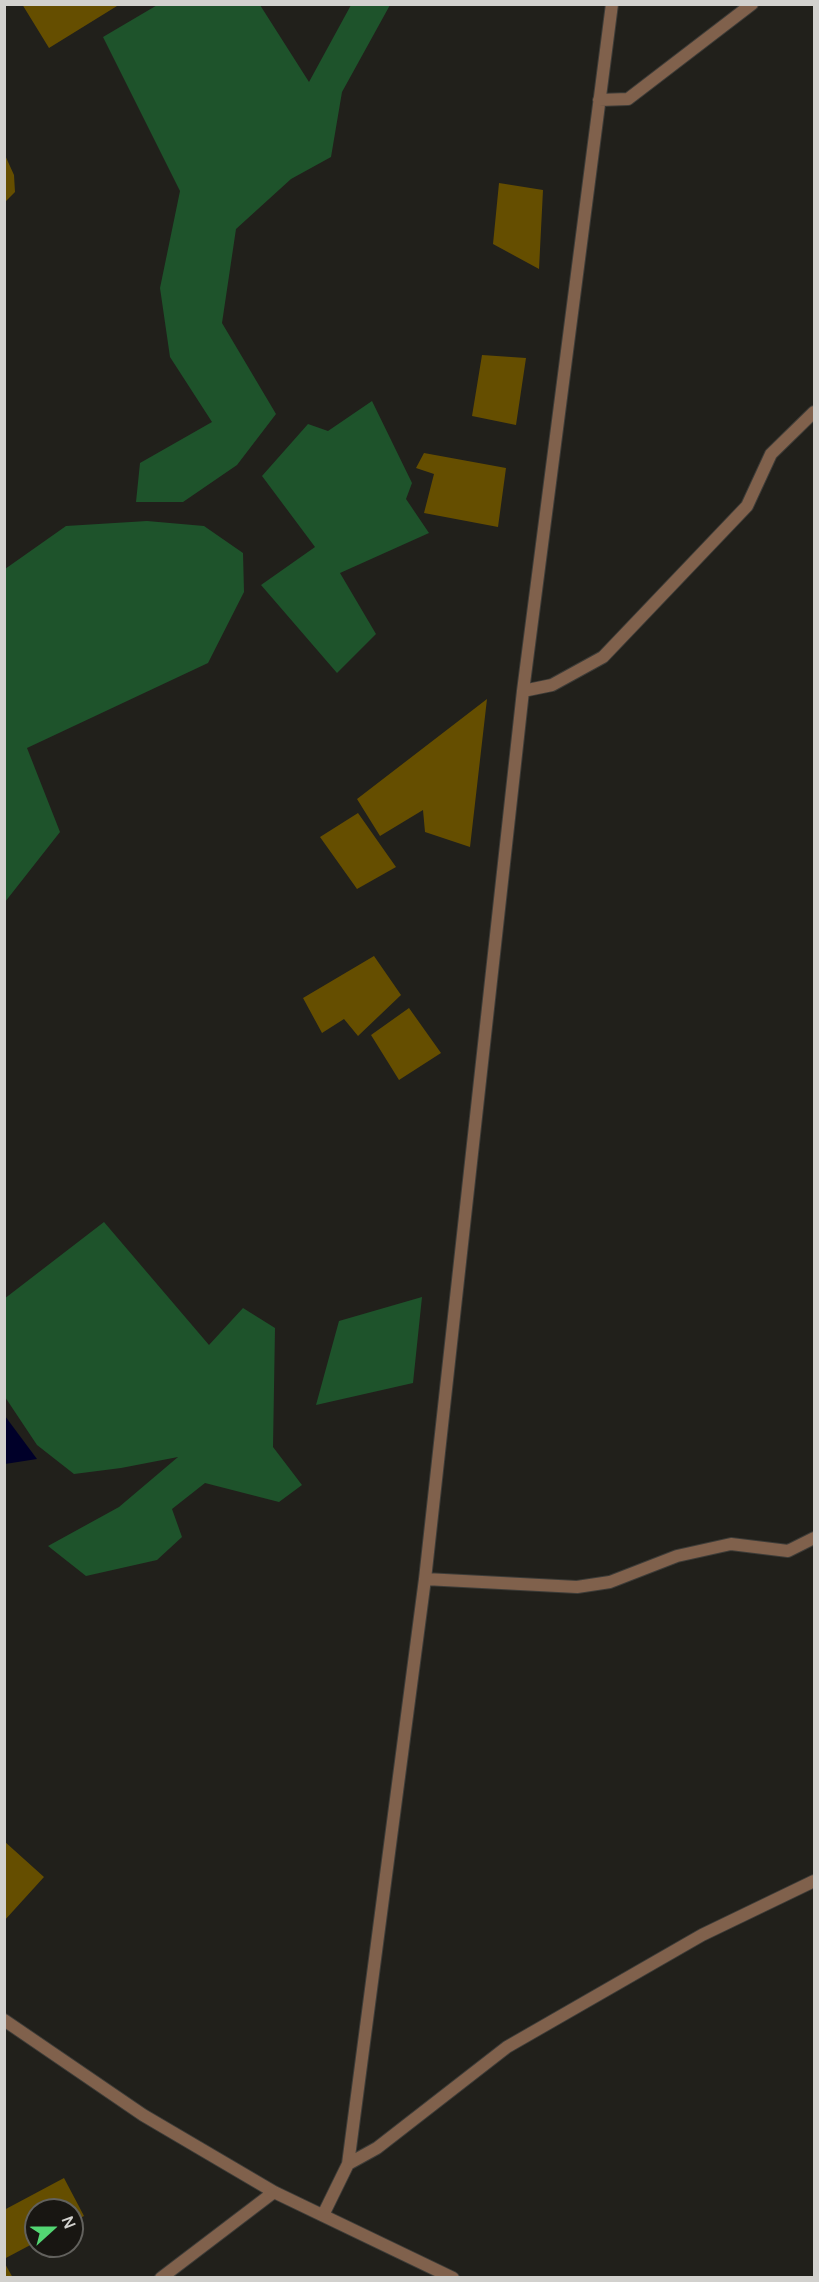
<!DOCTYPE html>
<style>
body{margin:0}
#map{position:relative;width:819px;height:2282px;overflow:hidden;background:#21201b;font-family:Manrope,sans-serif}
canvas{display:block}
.frame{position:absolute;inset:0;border:6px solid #d2d1ce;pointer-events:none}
.north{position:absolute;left:24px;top:2198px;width:60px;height:60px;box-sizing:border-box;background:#181612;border:2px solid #62615d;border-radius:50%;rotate:69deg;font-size:16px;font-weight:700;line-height:24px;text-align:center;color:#d2d1ce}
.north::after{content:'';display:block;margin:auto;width:21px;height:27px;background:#53d673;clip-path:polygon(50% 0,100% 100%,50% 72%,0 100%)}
</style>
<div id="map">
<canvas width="819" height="2282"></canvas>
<div class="frame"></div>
<div class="north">N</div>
</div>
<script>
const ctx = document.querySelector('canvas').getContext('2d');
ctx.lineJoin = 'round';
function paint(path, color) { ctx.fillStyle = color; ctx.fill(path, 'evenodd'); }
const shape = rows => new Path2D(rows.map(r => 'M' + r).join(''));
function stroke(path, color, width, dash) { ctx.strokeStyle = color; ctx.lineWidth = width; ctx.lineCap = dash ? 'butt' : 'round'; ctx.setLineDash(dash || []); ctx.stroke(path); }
const green = shape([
 [159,4,260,5,309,82,351,5,390,5,342,92,331,157,291,179,236,229,222,323,276,414,237,465,183,502,136,502,140,463,212,422,170,357,160,288,180,191,103,37],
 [372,401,412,483,406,499,429,533,340,573,376,634,337,673,261,585,315,547,262,476,308,424,328,431],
 [147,521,204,526,243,553,244,592,208,663,27,748,60,832,5,902,5,569,66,526],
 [104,1222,209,1345,243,1308,275,1328,273,1447,302,1485,279,1502,205,1483,172,1509,182,1537,157,1560,86,1576,48,1546,119,1507,178,1457,121,1468,74,1474,37,1445,5,1397,4,1299],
 [422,1297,413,1383,316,1405,339,1321]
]);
const water = shape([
 [4,1416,5,1416,37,1459,5,1464]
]);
const building = shape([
 [22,4,115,4,117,6,49,48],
 [4,153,14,175,15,192,4,203],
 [499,183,543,190,539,269,493,244],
 [482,355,526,358,516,425,472,416],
 [424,453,506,468,498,527,424,513,434,474,416,468],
 [487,699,470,847,425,832,423,810,380,836,357,799],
 [358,813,396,867,357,889,320,837],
 [374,956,401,995,358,1036,344,1019,322,1033,303,998],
 [409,1008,441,1053,399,1080,371,1035],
 [4,1841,44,1877,4,1921],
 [64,2178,84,2216,72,2222,72,2210,36,2210,36,2242,4,2259,4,2210],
 [4,2262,13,2278,4,2278]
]);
const street = shape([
 [599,100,628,99,752,4],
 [523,691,552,685,603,657,747,506,771,454,814,412],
 [425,1579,577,1587,610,1582,677,1556,731,1544,788,1551,814,1538],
 [4,2020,143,2115,274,2192,453,2278],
 [348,2164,377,2148,507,2047,702,1935,814,1881],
 [323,2215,348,2164,425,1579,523,691,612,4],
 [161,2278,274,2192]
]);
paint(green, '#1e532b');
paint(water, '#000029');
paint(building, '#654e00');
stroke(street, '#3d3c38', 14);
stroke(street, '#80614c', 12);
</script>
